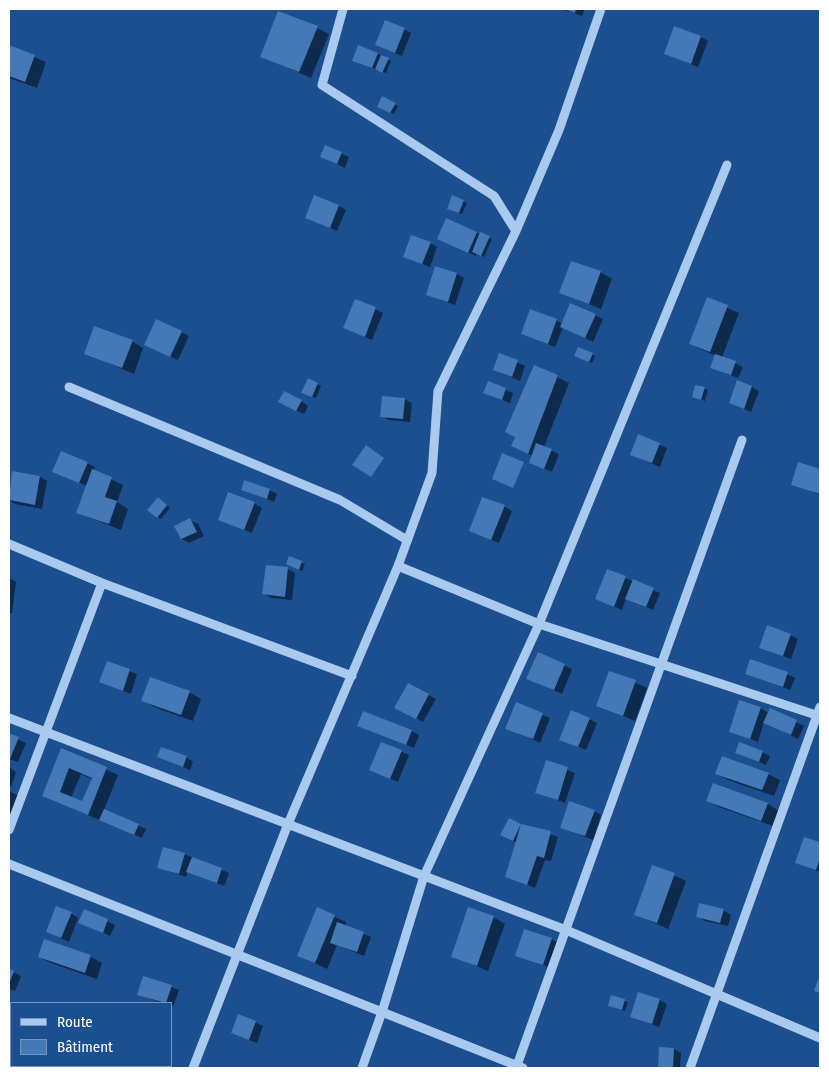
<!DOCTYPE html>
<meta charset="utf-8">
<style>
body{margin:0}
#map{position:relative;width:829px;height:1077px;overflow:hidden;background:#1b4f8f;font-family:"Fira Sans Condensed",sans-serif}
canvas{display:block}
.frame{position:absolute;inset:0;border:10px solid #fff;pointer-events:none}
.legend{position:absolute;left:10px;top:1002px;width:162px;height:65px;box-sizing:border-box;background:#1b4f8f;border:1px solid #7695bc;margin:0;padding:6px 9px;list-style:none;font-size:15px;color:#fff}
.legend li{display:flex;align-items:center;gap:10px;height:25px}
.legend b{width:25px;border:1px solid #7695bc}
</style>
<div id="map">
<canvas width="829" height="1077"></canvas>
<div class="frame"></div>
<ul class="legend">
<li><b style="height:6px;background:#a9c9ee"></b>Route</li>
<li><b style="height:14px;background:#4478b7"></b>Bâtiment</li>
</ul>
</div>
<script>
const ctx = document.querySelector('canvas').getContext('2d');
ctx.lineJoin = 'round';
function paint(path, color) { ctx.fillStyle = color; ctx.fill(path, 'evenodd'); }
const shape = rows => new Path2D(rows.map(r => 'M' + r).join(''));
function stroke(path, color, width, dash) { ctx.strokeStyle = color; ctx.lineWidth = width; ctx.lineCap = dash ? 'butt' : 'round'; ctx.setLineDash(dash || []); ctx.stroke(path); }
const shadow = shape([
 [562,9,585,9,582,16],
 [317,28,329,34,311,78,262,56],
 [404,29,411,33,402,56,376,45],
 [701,37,708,41,698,67,666,54],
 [9,46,46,62,37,88,9,78],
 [378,54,391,61,386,73,353,61],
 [382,98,398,106,394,114,378,106],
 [326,147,349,157,345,168,322,157],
 [453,196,467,203,462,214,451,210],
 [339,206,346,210,337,231,307,217],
 [446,220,492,239,484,257,477,253,476,256,446,242],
 [430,243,437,247,430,267,404,256],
 [600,272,612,279,601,309,561,293],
 [457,274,464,278,455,305,427,294],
 [708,299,739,313,722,357,743,367,738,378,712,367,716,356,690,344],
 [356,300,383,313,372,340,345,328],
 [571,304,603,319,593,342,563,327,555,347,522,333,556,320,562,324],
 [157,320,189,336,178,360,153,348],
 [132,341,143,348,134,374,86,353],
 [592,354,595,356,592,363,579,357],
 [500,355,525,366,520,381,494,370],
 [535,367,569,383,544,447,559,454,552,472,530,463,533,456,512,446],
 [308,380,321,386,316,398,306,394],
 [489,383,513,393,510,403,485,393],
 [696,386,708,390,705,401,693,397],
 [752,387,759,391,751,412,730,403],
 [404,399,412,403,410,422,389,420,382,416],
 [301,401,308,406,304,414,287,406],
 [639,436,667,448,660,467,639,458],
 [87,463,95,467,93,471,123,485,117,502,128,509,121,530,78,513,87,486,54,472],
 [798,464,820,470,820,495,793,484],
 [13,472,40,477,47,481,42,509,15,504,9,500],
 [242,489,270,490,277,494,274,502],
 [161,501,170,508,161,519,157,517],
 [254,503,262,508,252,533,219,519],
 [504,506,512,511,499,543,470,531],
 [190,520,198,524,204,536,189,543,182,539],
 [290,558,305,564,302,571,290,566],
 [267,566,288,569,295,573,292,600,271,598,264,593],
 [9,578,16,582,12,613,9,613],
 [625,578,660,593,653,610,626,598,622,610,596,599],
 [790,635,798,639,791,659,760,647],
 [538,654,572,669,562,694,528,678],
 [108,663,137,674,131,694,101,682],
 [610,672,647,688,635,721,598,705],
 [747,673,787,674,795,678,790,690],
 [409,684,436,699,423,722,396,707],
 [189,692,201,699,193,721,154,707,143,700],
 [517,704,550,718,540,743,507,728],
 [760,708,769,713,770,709,804,726,798,739,764,722,758,742,731,731],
 [589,719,597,723,586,750,561,739],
 [358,726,411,731,419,735,414,748],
 [9,735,26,743,18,762,9,759],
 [381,743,409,755,398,782,370,770],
 [62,750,118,775,104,810,146,829,142,838,43,796],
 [81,774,92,779,83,802,71,798],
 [762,752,770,756,766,765,736,753],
 [158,756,186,757,193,762,190,770],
 [547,762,575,773,565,803,537,792],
 [9,767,16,772,11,787,9,786],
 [717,774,768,774,780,780,774,796,728,780],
 [713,785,768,804,779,811,773,826,719,807,708,800],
 [9,791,19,796,13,814,9,813],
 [594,811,601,815,593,840,561,827],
 [509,820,558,837,551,861,545,860,535,888,507,876,517,843,509,839],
 [805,838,820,844,820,872,796,862],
 [184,854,229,873,224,886,188,871,186,877,158,867],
 [653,866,686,881,668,929,635,914],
 [317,909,346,922,345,926,371,937,364,956,337,945,327,969,298,955],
 [723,910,731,915,728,926,705,921,697,916],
 [84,911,115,925,110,936,79,922],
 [71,913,78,918,69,942,47,932],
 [493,917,505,924,488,971,453,956],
 [551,939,559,943,551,968,517,955],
 [45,941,91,957,102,963,97,979,51,963,39,957],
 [9,970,21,976,15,991,9,989],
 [144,977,179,990,173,1007,171,1003,161,1003,138,994],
 [660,1000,667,1004,659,1027,631,1016],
 [624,1001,628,1002,625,1011,609,1006],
 [255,1022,263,1026,257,1043,232,1033],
 [674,1049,681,1053,680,1068,659,1067],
 [143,1066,154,1066,153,1068]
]);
const building = shape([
 [564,9,576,9,575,13],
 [278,11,318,26,299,72,260,57],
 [385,20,405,28,395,53,375,45],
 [674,26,701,36,691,64,664,54],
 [9,45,35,55,25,82,9,76],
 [358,45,378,53,372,68,352,61],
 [381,55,389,58,382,73,375,69],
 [382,96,396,103,390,113,377,107],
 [325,145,342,152,337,164,320,157],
 [314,195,339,205,330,228,305,218],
 [452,195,464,200,459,213,447,209],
 [446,218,477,232,468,253,437,239],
 [480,232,490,236,481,256,472,252],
 [411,235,431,242,422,264,403,257],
 [571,261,601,271,589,304,559,293],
 [435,266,457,273,448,302,426,295],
 [707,297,728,305,710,352,689,344],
 [355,299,376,307,365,337,343,328],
 [570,303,596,314,585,338,560,327],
 [530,309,557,319,548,344,521,334],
 [156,319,182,331,170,357,144,345],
 [94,326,133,340,122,368,84,354],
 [578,347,593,353,589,362,574,356],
 [499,353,518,360,512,377,493,370],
 [715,354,736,361,731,375,710,368],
 [534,365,558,375,528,454,511,446,515,437,505,432],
 [308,378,318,383,312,397,301,393],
 [737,380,752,386,744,409,729,403],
 [488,381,506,388,502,400,483,393],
 [695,385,705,387,701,400,692,397],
 [284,391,302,400,296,411,278,402],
 [382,396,405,398,403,419,380,417],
 [638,434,660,443,652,463,630,455],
 [536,443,552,449,544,469,529,463],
 [366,445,384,458,371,477,352,465],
 [61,451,88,462,79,483,52,472],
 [502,453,524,462,513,488,492,479],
 [798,462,820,469,820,494,791,485],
 [92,469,112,477,105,497,117,501,109,524,76,513],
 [12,471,40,476,35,505,9,500],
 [244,480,270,489,267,499,241,490],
 [228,492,255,502,244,530,218,520],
 [158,497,167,505,157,518,147,510],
 [482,497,505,505,491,540,469,531],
 [190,518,197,532,181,539,174,526],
 [289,556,302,561,299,570,286,564],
 [266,565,288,567,285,597,262,594],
 [607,569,626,576,614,607,595,599],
 [633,579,654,588,646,607,625,599],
 [767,625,791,634,783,656,759,648],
 [538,652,565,664,554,690,526,679],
 [750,659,788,672,783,687,745,674],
 [107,661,130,669,123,691,99,682],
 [609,671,636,680,623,716,596,706],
 [150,677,190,691,181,715,141,701],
 [408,683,429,694,416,719,394,708],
 [739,700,761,707,750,739,729,732],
 [516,702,543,713,533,739,505,729],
 [770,708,797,720,791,735,763,723],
 [571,710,590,718,578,747,559,740],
 [363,711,412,730,406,745,357,726],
 [9,733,19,737,10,759,9,759],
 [381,742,402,750,390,779,369,770],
 [739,742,763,751,759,762,735,753],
 [161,747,187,756,183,767,157,757],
 [61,748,107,767,88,815,42,796],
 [69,768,92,778,82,801,60,792],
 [722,756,769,773,762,790,715,774],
 [546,760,568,767,558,800,535,793],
 [713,783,768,803,761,821,706,801],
 [569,801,595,810,585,836,560,828],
 [104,809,139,824,134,835,99,820],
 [509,818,521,824,551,831,544,858,537,856,527,885,505,877,521,824,513,841,500,835],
 [804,837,820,842,820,858,816,870,795,863],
 [163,847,185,853,179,874,157,868],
 [192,857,222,868,217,883,186,872],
 [652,865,675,873,657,923,634,915],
 [699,903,724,909,720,923,696,917],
 [56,906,72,912,61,938,46,932],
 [317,907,335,915,315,963,297,956],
 [468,907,494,916,477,966,451,957],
 [84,909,108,919,103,933,78,923],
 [337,922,364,932,357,952,330,943],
 [524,929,552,938,543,965,515,956],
 [44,939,91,955,85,973,38,957],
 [9,968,14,971,9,984],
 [820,975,820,993,814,991],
 [143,976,172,985,166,1003,137,995],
 [638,992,660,999,652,1024,630,1017],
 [611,995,625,999,622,1010,608,1006],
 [238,1014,256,1021,249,1040,231,1033],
 [659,1047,674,1048,673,1068,658,1068]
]);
const minor = shape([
 [343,9,322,85,494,196,516,231],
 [69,387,340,500,407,540],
 [9,544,102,583,352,676],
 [398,566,539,624,816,715],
 [9,718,566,930,820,1038],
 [9,830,102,583],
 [9,864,523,1068],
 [193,1068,288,824,398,566,432,473,438,391,516,231,559,130,601,9],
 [362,1068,382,1012,424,876,539,624,727,165],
 [516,1068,742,440],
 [690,1068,820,707]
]);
paint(shadow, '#0007');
paint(building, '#4478b7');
stroke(minor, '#a9c9ee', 9);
</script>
